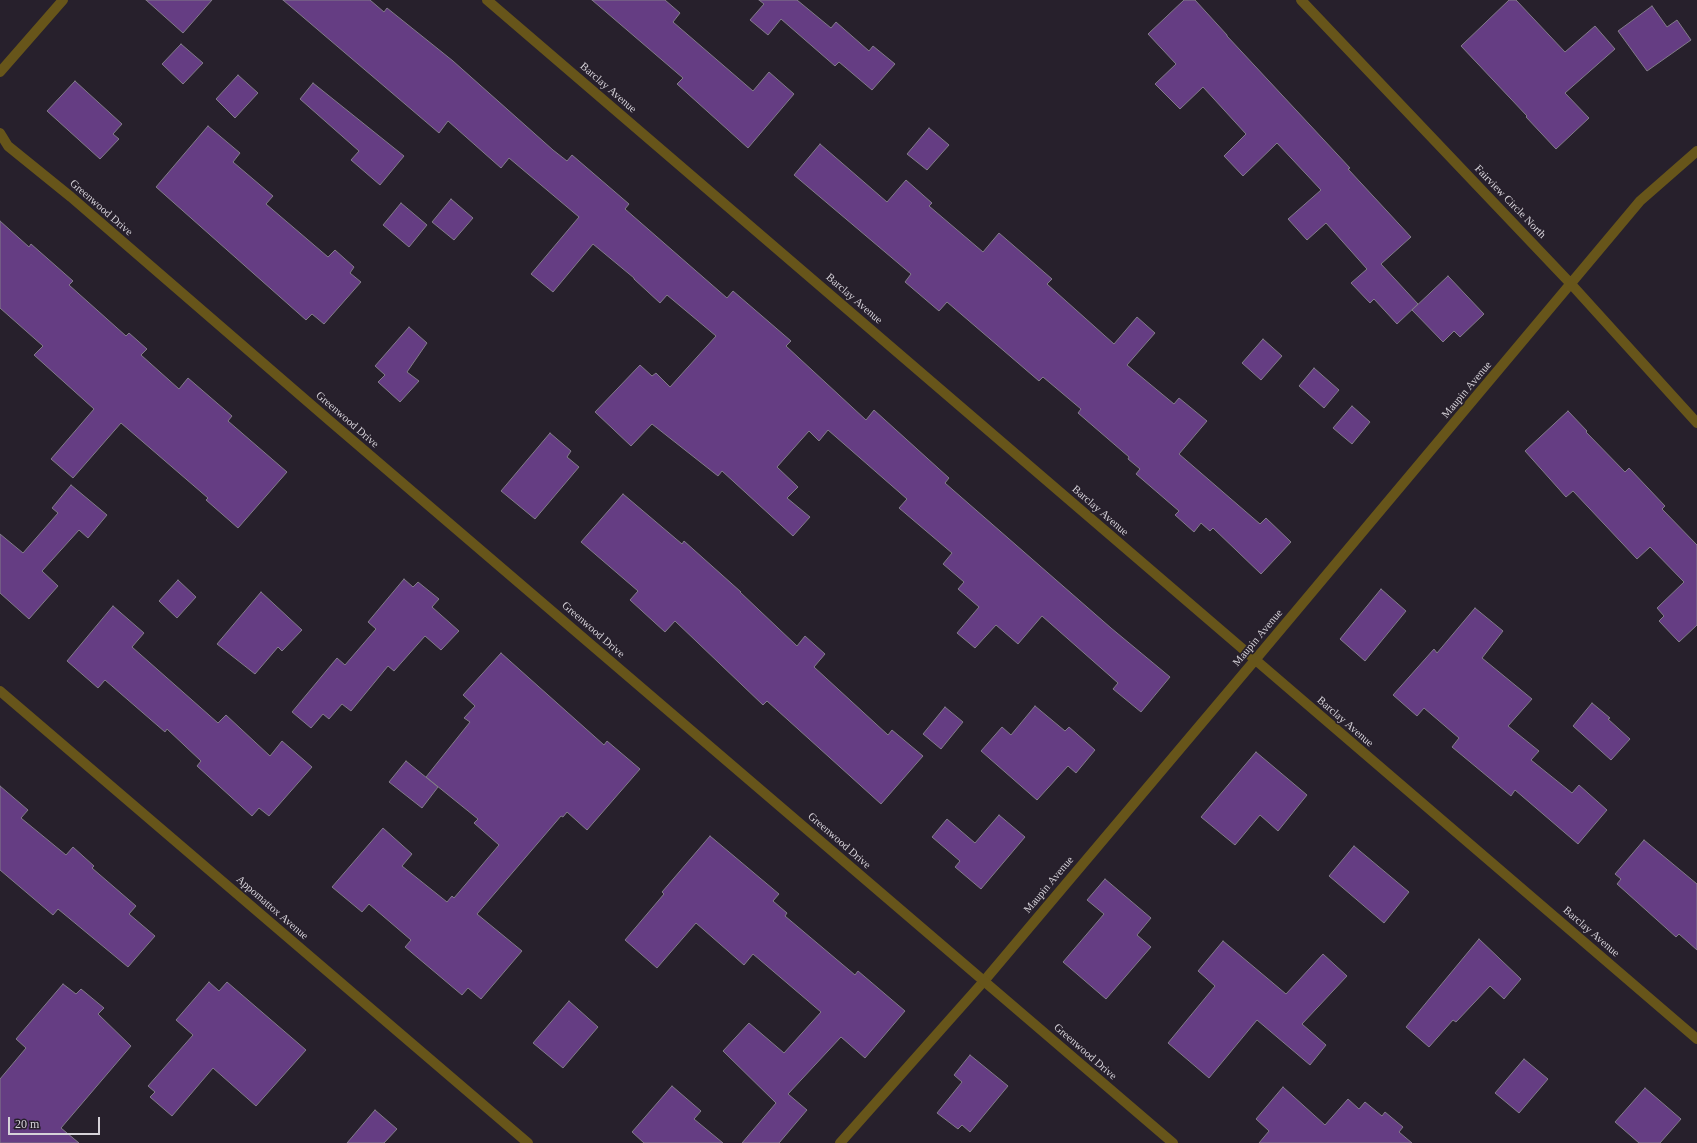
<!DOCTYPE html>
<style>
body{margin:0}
#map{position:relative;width:1697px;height:1143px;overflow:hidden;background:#27202c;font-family:"Times New Roman",serif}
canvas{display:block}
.scale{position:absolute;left:8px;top:1117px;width:92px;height:18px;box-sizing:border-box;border:2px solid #d6d2d9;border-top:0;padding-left:5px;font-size:12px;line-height:14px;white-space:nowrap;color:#d6d2d9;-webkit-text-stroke:3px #27202c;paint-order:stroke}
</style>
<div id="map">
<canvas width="1697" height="1143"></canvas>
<div class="scale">20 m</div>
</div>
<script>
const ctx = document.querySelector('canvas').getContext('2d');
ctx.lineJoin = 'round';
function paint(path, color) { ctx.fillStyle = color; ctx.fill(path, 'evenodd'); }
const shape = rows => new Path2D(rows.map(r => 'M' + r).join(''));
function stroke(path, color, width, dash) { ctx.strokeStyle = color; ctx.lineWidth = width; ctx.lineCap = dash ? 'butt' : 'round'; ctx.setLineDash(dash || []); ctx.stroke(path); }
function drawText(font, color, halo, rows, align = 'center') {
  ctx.font = font + ' "Times New Roman",serif'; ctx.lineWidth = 3.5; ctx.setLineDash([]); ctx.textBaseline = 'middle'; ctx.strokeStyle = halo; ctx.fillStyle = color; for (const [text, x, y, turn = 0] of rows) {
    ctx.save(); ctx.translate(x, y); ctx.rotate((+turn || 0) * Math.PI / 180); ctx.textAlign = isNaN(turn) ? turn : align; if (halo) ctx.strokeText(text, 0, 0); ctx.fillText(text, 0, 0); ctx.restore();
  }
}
const building = shape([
 [146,0,212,0,183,33,146,0],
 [283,0,370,0,384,12,387,8,453,61,553,150,567,161,572,155,629,204,625,209,727,298,733,291,791,341,786,346,866,420,874,410,949,478,945,483,1111,628,1170,677,1141,712,1113,689,1118,683,1042,616,1018,644,996,625,975,648,957,633,979,607,958,589,964,582,943,564,952,553,899,508,907,499,828,430,819,441,809,431,777,467,798,487,787,498,810,517,793,536,722,471,718,476,652,424,631,446,595,412,640,365,652,376,656,373,670,387,716,336,667,295,660,303,634,279,634,278,593,244,553,292,531,274,579,217,509,158,501,168,448,121,439,133,283,0],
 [592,0,665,0,680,13,673,22,753,91,769,72,794,94,748,148,677,84,683,78,592,0],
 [759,0,797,0,831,28,836,22,869,51,873,46,895,64,872,90,839,62,835,66,781,19,768,35,750,20,764,4,759,0],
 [1184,0,1195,0,1227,35,1227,36,1350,168,1348,169,1411,237,1381,264,1418,304,1397,324,1374,299,1370,303,1351,283,1367,269,1326,223,1307,240,1288,219,1321,190,1277,143,1243,176,1224,156,1246,134,1203,87,1180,109,1155,84,1176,64,1148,34,1184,0],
 [1509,0,1516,0,1565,52,1595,26,1615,49,1565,93,1589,118,1556,149,1526,117,1527,116,1461,46,1509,0],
 [1652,6,1667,27,1677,20,1691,40,1647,71,1618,31,1652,6],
 [181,44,203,63,183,84,162,64,181,44],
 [238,75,258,93,235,118,216,99,238,75],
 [75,81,122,124,113,134,119,139,100,159,47,111,75,81],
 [313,83,404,156,380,185,351,160,359,151,300,99,313,83],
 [208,126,240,153,233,162,273,196,266,204,328,257,335,250,354,267,350,273,361,282,324,324,312,314,306,320,156,187,208,126],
 [929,128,949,145,927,170,907,154,929,128],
 [820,144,887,202,906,180,932,203,929,206,983,252,999,233,1052,279,1047,284,1114,344,1137,317,1155,333,1127,365,1174,404,1179,398,1207,421,1179,454,1260,524,1266,518,1291,542,1261,574,1213,528,1210,531,1201,523,1194,532,1175,515,1179,511,1136,474,1140,469,1128,459,1129,457,1078,413,1081,409,1043,377,1039,381,947,302,939,311,905,282,911,274,794,175,820,144],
 [451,199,473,218,454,240,432,222,451,199],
 [401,203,427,225,409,247,383,225,401,203],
 [0,221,29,247,31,244,73,281,69,285,126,336,129,333,147,349,141,355,179,389,188,378,232,416,228,421,287,472,238,528,206,500,208,498,121,423,73,478,51,459,94,409,34,355,43,346,0,308,0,221],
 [1448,276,1484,314,1460,337,1454,331,1443,342,1412,310,1448,276],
 [409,327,427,343,407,372,419,381,400,402,378,382,385,375,375,366,409,327],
 [1263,339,1282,356,1261,380,1242,363,1263,339],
 [1314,368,1339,390,1324,408,1299,386,1314,368],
 [1352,406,1370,422,1352,444,1333,428,1352,406],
 [1568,411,1587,431,1586,432,1625,472,1629,468,1665,506,1662,509,1697,545,1697,625,1679,642,1659,621,1664,616,1657,608,1684,582,1650,547,1637,559,1573,491,1566,497,1525,451,1568,411],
 [550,433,571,451,567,457,579,467,535,519,501,491,550,433],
 [71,485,107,515,88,538,79,530,42,571,58,586,29,619,0,593,0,534,23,553,58,513,52,508,71,485],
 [623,494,682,544,684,541,741,592,740,592,797,646,805,636,825,654,814,667,888,735,892,730,923,756,881,804,767,701,763,705,675,621,665,632,630,600,638,591,581,542,623,494],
 [404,579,413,587,418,582,439,599,432,607,459,631,441,650,425,636,394,671,388,666,351,711,342,704,329,719,323,714,311,728,292,712,337,658,345,665,376,629,368,622,404,579],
 [178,580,196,597,177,618,159,601,178,580],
 [1381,589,1406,611,1365,661,1340,639,1381,589],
 [261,592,302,630,282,651,278,647,255,674,217,644,261,592],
 [113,606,144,633,132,647,218,723,226,715,270,756,282,741,312,767,269,816,259,808,252,816,197,766,201,761,167,729,165,732,105,680,98,688,67,661,113,606],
 [1475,608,1503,631,1482,658,1532,699,1508,726,1539,751,1531,760,1572,793,1579,785,1607,810,1578,844,1515,790,1511,796,1452,747,1459,738,1424,708,1417,716,1393,695,1434,649,1437,653,1475,608],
 [501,653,604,745,607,741,640,769,587,830,567,812,563,817,561,816,477,914,522,951,481,999,468,988,462,995,405,947,411,940,369,904,362,912,332,887,383,828,412,854,402,866,447,902,452,896,454,898,499,845,474,823,478,819,426,777,470,722,464,718,475,706,463,695,501,653],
 [1592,703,1610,718,1608,719,1630,739,1611,760,1573,726,1592,703],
 [1035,706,1065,731,1069,727,1095,750,1076,773,1068,766,1037,800,981,751,1002,727,1011,735,1035,706],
 [945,707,963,722,941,749,923,734,945,707],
 [1256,752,1307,795,1278,831,1260,815,1235,845,1201,817,1256,752],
 [406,761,438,787,422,808,389,782,406,761],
 [0,786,28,810,21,818,66,855,73,847,94,866,92,868,136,906,129,914,155,936,128,967,58,909,53,915,0,870,0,786],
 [999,815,1025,837,981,889,955,867,960,861,932,837,947,819,975,843,999,815],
 [710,836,779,894,773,901,787,913,785,916,855,975,858,971,905,1011,865,1058,841,1037,788,1094,807,1110,779,1143,742,1143,776,1103,723,1051,749,1023,784,1053,821,1012,753,954,744,965,696,923,657,968,625,940,664,894,662,892,710,836],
 [1644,840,1697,884,1697,950,1679,934,1676,937,1617,884,1621,879,1615,874,1644,840],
 [1354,846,1409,892,1384,923,1329,876,1354,846],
 [1105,879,1151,918,1137,935,1151,947,1106,999,1063,962,1104,914,1087,900,1105,879],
 [1479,939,1521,979,1504,999,1490,986,1456,1022,1453,1020,1429,1047,1406,1027,1479,939],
 [1223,941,1286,994,1323,954,1347,976,1302,1024,1326,1045,1310,1065,1257,1020,1209,1078,1168,1043,1215,986,1198,971,1223,941],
 [209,982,219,991,227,982,306,1050,256,1106,213,1068,172,1116,150,1097,155,1092,148,1086,193,1035,176,1020,209,982],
 [63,984,76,994,81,989,104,1008,98,1014,131,1046,61,1128,79,1143,0,1143,0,1079,26,1048,16,1039,63,984],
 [569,1001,598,1027,563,1068,533,1043,569,1001],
 [970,1055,1008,1086,970,1132,962,1125,958,1129,937,1113,962,1082,954,1075,970,1055],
 [1524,1059,1548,1079,1519,1113,1495,1093,1524,1059],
 [672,1086,701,1111,694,1119,723,1143,644,1143,632,1132,672,1086],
 [1283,1087,1325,1125,1348,1099,1359,1109,1365,1102,1382,1116,1385,1112,1403,1127,1399,1132,1412,1143,1259,1143,1269,1131,1256,1119,1283,1087],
 [1645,1088,1681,1119,1660,1143,1639,1143,1615,1122,1645,1088],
 [375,1110,397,1129,384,1143,347,1143,375,1110]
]);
const minor = shape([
 [487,0,1697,1039],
 [1301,0,1571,284,1697,423],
 [0,691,528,1143],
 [840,1143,984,981,1255,660,1640,201,1697,151]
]);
const tertiary = shape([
 [0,72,63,0],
 [0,133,8,146,71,197,330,421,1173,1143]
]);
const streetNames = [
 ["Barclay Avenue",608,88,41],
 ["Fairview Circle North",1510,202,46],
 ["Greenwood Drive",101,208,41],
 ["Barclay Avenue",854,299,41],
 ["Maupin Avenue",1467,390,-50],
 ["Greenwood Drive",347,420,41],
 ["Barclay Avenue",1100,511,41],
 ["Greenwood Drive",593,630,41],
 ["Maupin Avenue",1258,638,-50],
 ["Barclay Avenue",1345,722,41],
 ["Greenwood Drive",839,841,41],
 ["Maupin Avenue",1049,885,-50],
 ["Appomattox Avenue",272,908,41],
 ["Barclay Avenue",1591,932,41],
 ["Greenwood Drive",1085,1052,41]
];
paint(building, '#653d83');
stroke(building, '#827b89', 1);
stroke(minor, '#67551a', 10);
stroke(tertiary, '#67551a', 10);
drawText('11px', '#d6d2d9', '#27202c', streetNames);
</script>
